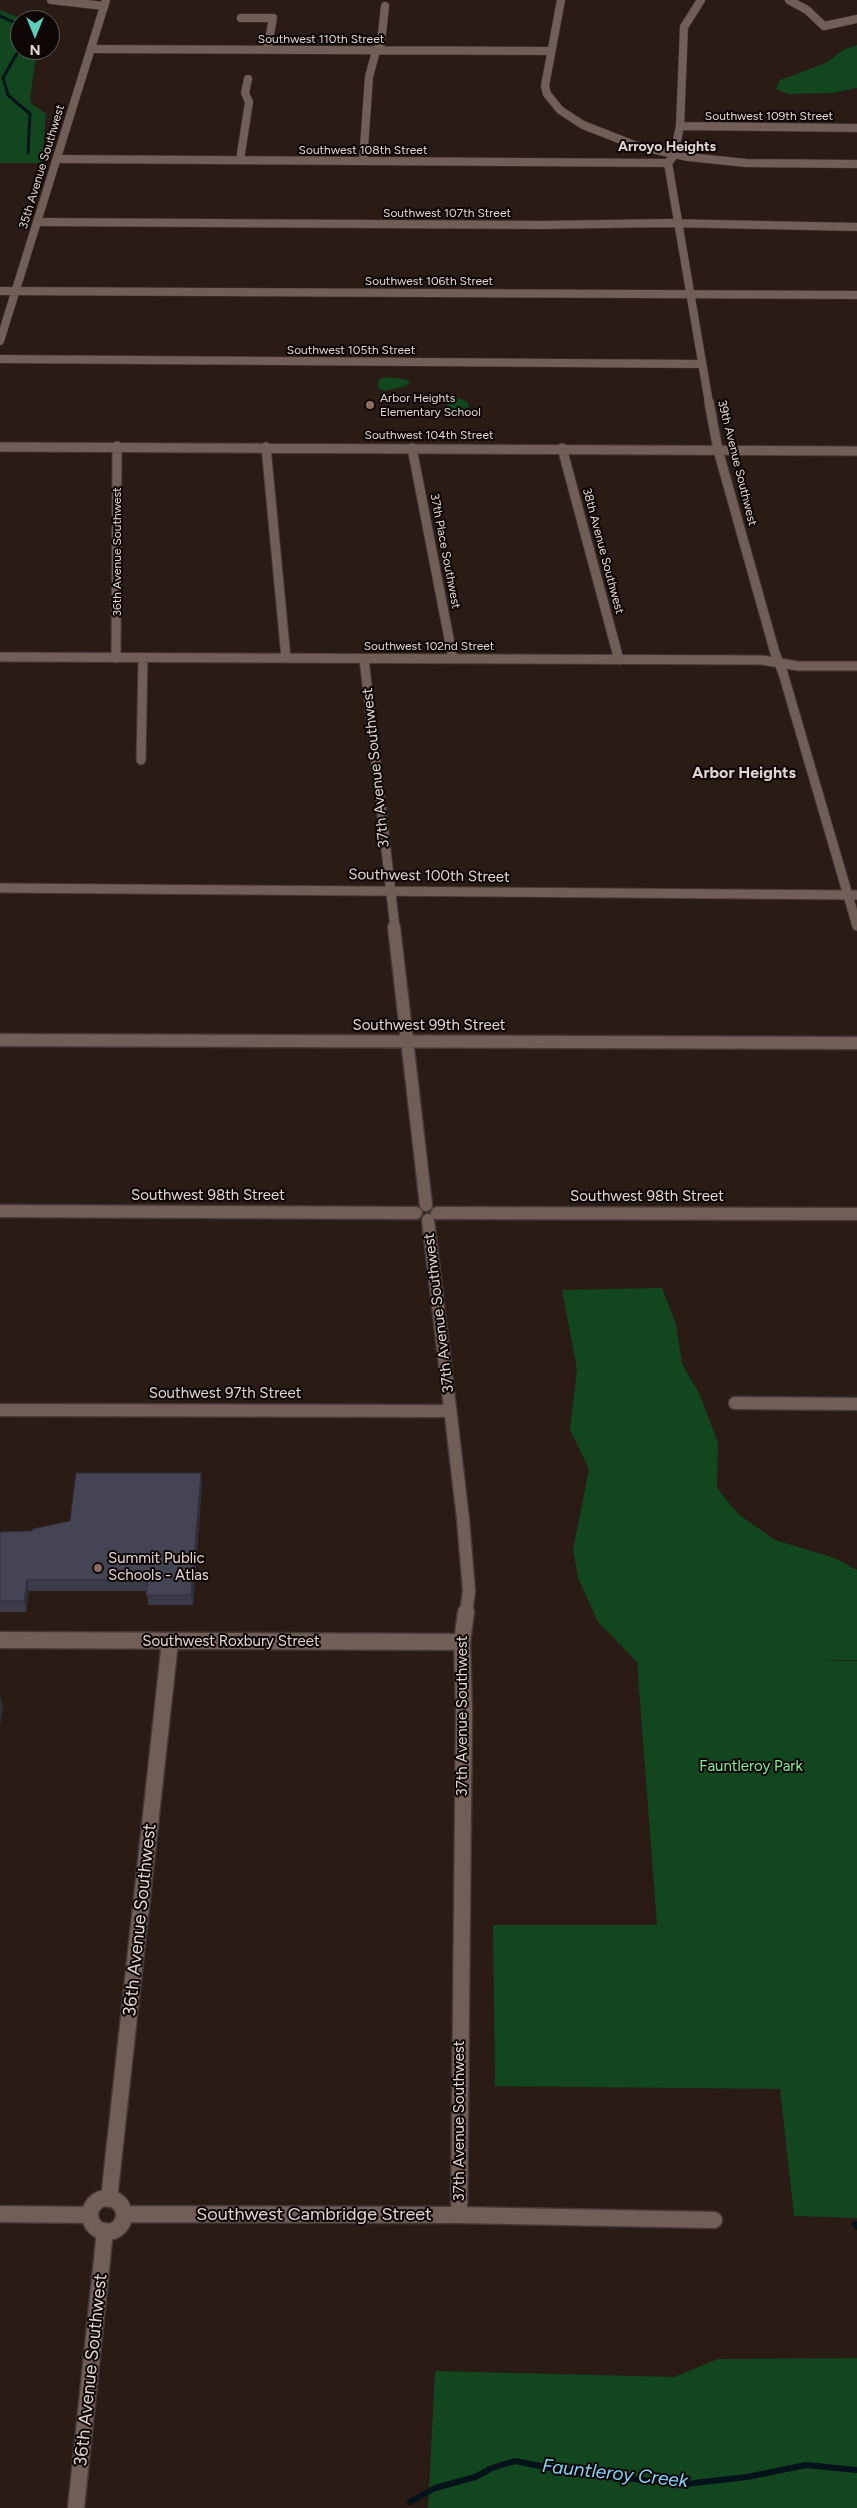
<!DOCTYPE html>
<style>
body{margin:0}
#map{position:relative;width:857px;height:2508px;overflow:hidden;background:#2a1b15;font-family:Figtree,sans-serif}
canvas{display:block}
.north{position:absolute;left:10px;top:10px;width:50px;height:50px;box-sizing:border-box;background:#0e0706;border:1px solid #625a58;border-radius:50%;rotate:180deg;font-size:14px;font-weight:700;line-height:20px;text-align:center;color:#e1d6d2}
.north::after{content:'';display:block;margin:auto;width:18px;height:22px;background:#5bcebb;clip-path:polygon(50% 0,100% 100%,50% 72%,0 100%)}
</style>
<div id="map">
<canvas width="857" height="2508"></canvas>
<div class="north">N</div>
</div>
<script>
const ctx = document.querySelector('canvas').getContext('2d');
ctx.lineJoin = 'round';
function paint(path, color) { ctx.fillStyle = color; ctx.fill(path, 'evenodd'); }
const shape = rows => new Path2D(rows.map(r => 'M' + r).join(''));
function stroke(path, color, width, dash) { ctx.strokeStyle = color; ctx.lineWidth = width; ctx.lineCap = dash ? 'butt' : 'round'; ctx.setLineDash(dash || []); ctx.stroke(path); }
function drawText(font, color, halo, rows, align = 'center') {
  ctx.font = font + ' Figtree,sans-serif'; ctx.lineWidth = 4; ctx.setLineDash([]); ctx.textBaseline = 'middle'; ctx.strokeStyle = halo; ctx.fillStyle = color; for (const [text, x, y, turn = 0] of rows) {
    ctx.save(); ctx.translate(x, y); ctx.rotate((+turn || 0) * Math.PI / 180); ctx.textAlign = isNaN(turn) ? turn : align; if (halo) ctx.strokeText(text, 0, 0); ctx.fillText(text, 0, 0); ctx.restore();
  }
}
const green = shape([
 [0,10,26,20,20,20,20,50,42,50,35,63,30,99,31,103,46,114,42,163,0,163],
 [857,45,857,88,833,93,788,94,776,89,780,80,826,63,843,50],
 [384,377,405,379,410,382,406,386,384,391,378,388,378,381],
 [457,398,462,399,468,403,469,416,458,418,452,414,445,401],
 [662,1288,676,1324,682,1364,700,1395,718,1443,717,1488,738,1514,775,1540,835,1558,857,1570,857,1660,806,1661,857,1661,857,2218,794,2216,780,2089,495,2086,493,1925,657,1925,637,1662,598,1622,578,1578,573,1550,589,1469,570,1430,577,1369,562,1290],
 [857,2358,857,2508,428,2508,435,2371,674,2377,718,2359]
]);
const streamFar1 = shape([
 [0,16,20,25],
 [20,48,3,78,8,95,30,114,28,153]
]);
const stream = shape([
 [855,2224,857,2227],
 [410,2502,435,2488,475,2477,492,2468,515,2461,581,2474,686,2484,747,2477,806,2465,857,2470]
]);
const minorFar3 = shape([
 [51,0,104,6],
 [701,0,684,27,680,126,674,155,668,163,709,403],
 [789,0,807,10,824,26,857,19],
 [241,18,273,18,267,50],
 [91,49,550,51],
 [680,126,857,128],
 [57,159,668,163],
 [240,160,249,102,245,93,248,79],
 [363,161,369,77,376,51,381,43,385,6],
 [37,222,542,225,667,223,857,227],
 [0,359,701,364]
]);
const minorFar2 = shape([
 [709,402,718,450,775,653,783,673,857,926],
 [0,447,857,451],
 [266,447,286,658],
 [412,448,453,659],
 [562,448,619,660],
 [0,657,762,660,798,666,857,666],
 [116,658,117,446],
 [364,659,395,928],
 [141,760,143,658]
]);
const minorFar1 = shape([
 [394,927,426,1205],
 [0,1040,857,1043],
 [0,1211,416,1213],
 [437,1213,857,1214],
 [428,1220,463,1519,469,1591,466,1614],
 [735,1403,857,1404],
 [0,1410,450,1411]
]);
const minor = shape([
 [0,1640,462,1642],
 '90 2215a17 17 0 1 1 34 0a17 17 0 1 1-34 0Z',
 [109,2199,170,1642],
 [0,2214,90,2215],
 [124,2214,459,2215,714,2220],
 [459,2215,464,1709,462,1642,466,1612],
 [76,2508,105,2231]
]);
const tertiaryFar1 = shape([
 [561,0,545,86,547,94,560,110,583,125,637,146,688,157,746,163,857,164],
 [0,291,857,295],
 [0,341,106,0]
]);
const tertiary = shape([
 [0,888,857,895]
]);
const wall = shape([
 [201,1473,202,1484,193,1605,148,1605,147,1591,29,1591,26,1612,0,1612,0,1532,32,1531,70,1521]
]);
const shadedWall = shape([
 [201,1473,202,1484,193,1605,191,1595],
 [27,1580,29,1591,26,1612,24,1601],
 [0,1694,3,1707,0,1727]
]);
const building = shape([
 [76,1473,201,1473,191,1595,146,1595,148,1580,27,1580,24,1601,0,1601,0,1532,32,1531,33,1529,70,1521,76,1473]
]);
const markers = [
 [370,405,5,"#8d6e63"],
 [98,1568,5,"#8d6e63"]
];
const farStreetnames = [
 ["Southwest 110th Street",321,39],
 ["Southwest 109th Street",769,116],
 ["Southwest 108th Street",363,150],
 ["35th Avenue Southwest",42,167,-73],
 ["Southwest 107th Street",447,213],
 ["Southwest 106th Street",429,281],
 ["Southwest 105th Street",351,350],
 ["Southwest 104th Street",429,435],
 ["39th Avenue Southwest",737,463,76],
 ["37th Place Southwest",445,551,79],
 ["38th Avenue Southwest",603,551,75],
 ["36th Avenue Southwest",117,552,-90],
 ["Southwest 102nd Street",429,646]
];
const farPoinames = [
 ["Arbor Heights",380,398],
 ["Elementary School",380,412]
];
const farNeighbourhoodnames = [
 ["Arroyo Heights",667,147]
];
const streetNames = [
 ["37th Avenue Southwest",376,768,-96],
 ["Southwest 100th Street",429,876,1],
 ["Southwest 99th Street",429,1026],
 ["Southwest 98th Street",208,1196],
 ["Southwest 98th Street",647,1197],
 ["37th Avenue Southwest",439,1313,-97],
 ["Southwest 97th Street",225,1394],
 ["Southwest Roxbury Street",231,1642],
 ["37th Avenue Southwest",463,1716,-90],
 ["37th Avenue Southwest",460,2121,-90]
];
const poiNames = [
 ["Summit Public",108,1559],
 ["Schools - Atlas",108,1576]
];
const parkNames = [
 ["Fauntleroy Park",751,1767]
];
const neighbourhoodNames = [
 ["Arbor Heights",744,773]
];
const nearStreetnames = [
 ["36th Avenue Southwest",140,1920,-84],
 ["Southwest Cambridge Street",314,2215],
 ["36th Avenue Southwest",91,2370,-84]
];
const nearWaternames = [
 ["Fauntleroy Creek",615,2474,6]
];
paint(green, '#12461e');
stroke(streamFar1, '#04121a', 3);
stroke(stream, '#04121a', 6);
stroke(minorFar3, '#443835', 9);
stroke(minorFar2, '#443835', 11);
stroke(minorFar1, '#443835', 15);
stroke(minor, '#443835', 19);
stroke(tertiaryFar1, '#443835', 9);
stroke(tertiary, '#443835', 11);
stroke(minorFar3, '#705e57', 8);
stroke(minorFar2, '#705e57', 9);
stroke(minorFar1, '#705e57', 12);
stroke(minor, '#705e57', 16);
stroke(tertiaryFar1, '#705e57', 8);
stroke(tertiary, '#705e57', 9);
paint(wall, '#3a3a48');
paint(shadedWall, '#30303b');
paint(building, '#444454');
stroke(building, '#30303b', 1);
for (const [x, y, r, color] of markers) { const dot = new Path2D(); dot.arc(x, y, r, 0, 2 * Math.PI); ctx.fillStyle = color; ctx.fill(dot); stroke(dot, '#0e0706', 2); }
drawText('12px', '#e1d6d2', '#0e0706', farStreetnames);
drawText('12px', '#e1d6d2', '#0e0706', farPoinames, 'left');
drawText('bold 14px', '#e1d6d2', '#0e0706', farNeighbourhoodnames);
drawText('15px', '#e1d6d2', '#0e0706', streetNames);
drawText('15px', '#e1d6d2', '#0e0706', poiNames, 'left');
drawText('15px', '#83ed93', '#0e0706', parkNames);
drawText('bold 16px', '#e1d6d2', '#0e0706', neighbourhoodNames);
drawText('18px', '#e1d6d2', '#0e0706', nearStreetnames);
drawText('italic 19px', '#86d4fc', '#0e0706', nearWaternames);
</script>
